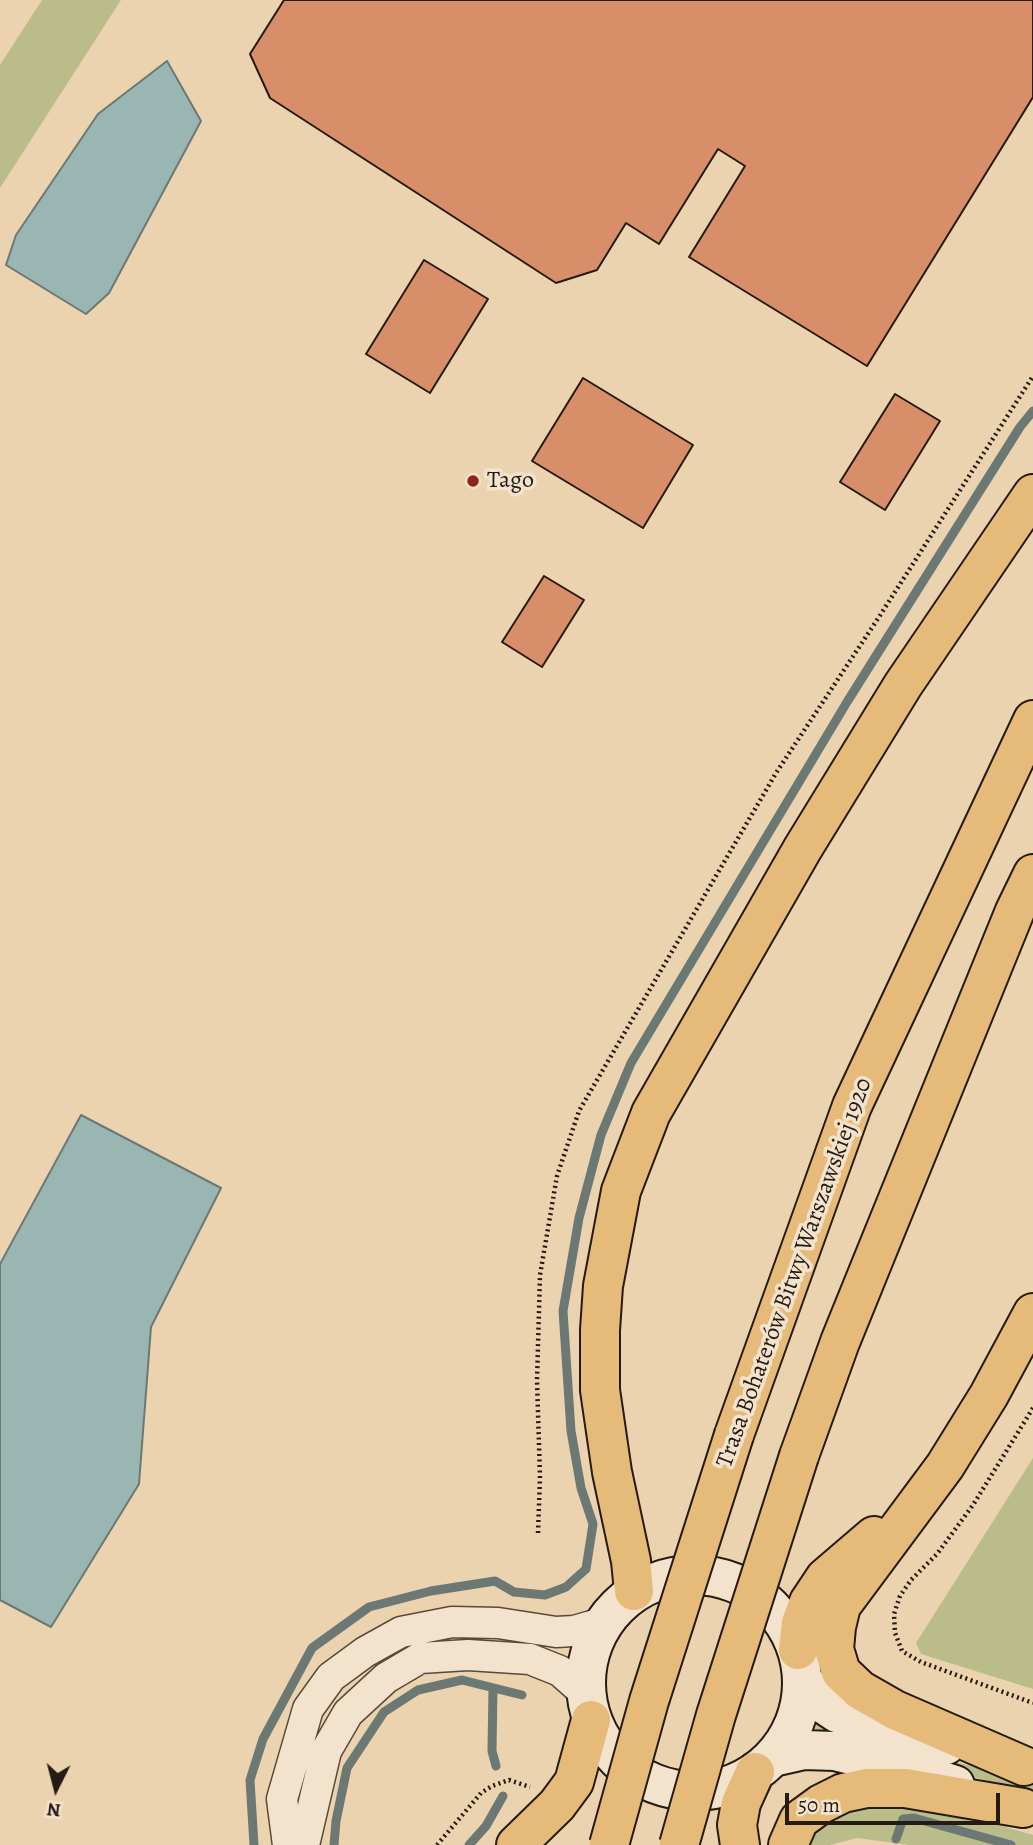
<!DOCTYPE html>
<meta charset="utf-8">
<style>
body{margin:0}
#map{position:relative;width:1033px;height:1845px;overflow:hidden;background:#ecd3b0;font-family:Alegreya,serif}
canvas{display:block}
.north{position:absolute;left:21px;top:1754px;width:70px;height:70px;-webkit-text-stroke:5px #f3e2cc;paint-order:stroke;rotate:186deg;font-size:19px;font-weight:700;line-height:28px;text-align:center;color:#261b13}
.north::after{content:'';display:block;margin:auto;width:24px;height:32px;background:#261b13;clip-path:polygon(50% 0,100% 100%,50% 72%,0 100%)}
.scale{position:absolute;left:785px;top:1793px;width:215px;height:32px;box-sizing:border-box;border:4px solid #261b13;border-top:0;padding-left:9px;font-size:21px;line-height:24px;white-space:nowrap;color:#261b13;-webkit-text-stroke:5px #f3e2cc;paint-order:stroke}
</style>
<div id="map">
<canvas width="1033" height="1845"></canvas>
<div class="north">N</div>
<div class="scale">50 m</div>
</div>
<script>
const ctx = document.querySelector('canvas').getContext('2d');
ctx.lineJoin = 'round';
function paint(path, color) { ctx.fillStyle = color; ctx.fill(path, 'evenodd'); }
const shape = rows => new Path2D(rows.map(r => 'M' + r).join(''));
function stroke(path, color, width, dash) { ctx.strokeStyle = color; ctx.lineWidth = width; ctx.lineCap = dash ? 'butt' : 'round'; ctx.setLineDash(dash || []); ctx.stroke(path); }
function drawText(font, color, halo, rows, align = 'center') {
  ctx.font = font + ' Alegreya,serif'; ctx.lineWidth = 7; ctx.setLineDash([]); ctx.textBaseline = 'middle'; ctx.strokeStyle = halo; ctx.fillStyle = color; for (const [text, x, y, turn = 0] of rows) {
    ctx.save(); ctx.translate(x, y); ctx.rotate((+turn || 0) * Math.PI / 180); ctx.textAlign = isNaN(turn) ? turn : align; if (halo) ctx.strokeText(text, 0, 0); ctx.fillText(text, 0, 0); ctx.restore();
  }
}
const green = shape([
 [42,0,121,0,0,188,0,65],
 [1033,1458,1033,1689,921,1654,916,1643],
 [818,1719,887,1743,1033,1783,1033,1794,814,1731],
 [931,1806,1033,1835,1033,1845,909,1845,857,1838,830,1845,803,1845,819,1828,850,1807]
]);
const water = shape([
 [167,61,201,121,109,293,86,314,6,265,16,235,98,114,167,61],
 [81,1115,221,1188,151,1327,139,1484,51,1627,0,1600,0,1264,81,1115]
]);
const stream = shape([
 [493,1688,492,1751,496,1766],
 [896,1839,903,1819,914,1818,1011,1845],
 [254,1845,250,1780,263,1739,312,1648,369,1607,431,1591,495,1581,514,1592,545,1595,566,1587,586,1569,593,1524,581,1488,571,1431,563,1311,579,1218,601,1135,631,1063,847,702,1020,427,1033,411],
 [334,1845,336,1821,347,1768,384,1712,418,1690,462,1680,522,1695],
 [469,1845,486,1826,503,1796]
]);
const building = shape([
 [284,0,1033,0,1033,97,867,366,689,257,745,166,718,149,659,244,626,223,597,270,556,283,270,98,250,54,284,0],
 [424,260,488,299,430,393,366,354,424,260],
 [583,378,693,445,643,528,532,461,583,378],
 [895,394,940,421,885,510,840,482,895,394],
 [544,576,584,600,542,667,502,642,544,576]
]);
const path = shape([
 [1033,1408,973,1505,937,1554,911,1580,900,1596,894,1614,895,1633,902,1651,921,1662,1033,1703],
 [538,1533,540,1477,537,1381,540,1275,557,1176,579,1111,776,773,879,617,1033,376],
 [437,1845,481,1793,492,1786,509,1780,530,1787]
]);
const minor = shape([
 [288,1845,282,1799,308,1709,331,1677,365,1652,401,1632,452,1622,498,1623,556,1632,574,1631,602,1623],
 [304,1845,326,1751,348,1713,386,1678,420,1658,468,1655,530,1659,560,1671,585,1693]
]);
const secondary = shape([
 '586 1683a108 108 0 1 1 216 0a108 108 0 1 1-216 0Z',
 [803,1680,819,1701,837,1713,946,1745],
 [773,1757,804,1750,835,1751,900,1767,955,1785]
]);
const motorway = shape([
 [734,1435,852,1106,1033,720],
 [799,1456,840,1342,1015,911,1033,874],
 [634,1591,631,1561,612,1472,600,1390,600,1330,603,1286,621,1191,651,1113,803,848,903,685,1033,494],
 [798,1650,801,1623,809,1602,825,1578,874,1536],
 [1024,1766,895,1710,860,1690,841,1672,834,1649,836,1627,841,1606,945,1466,989,1395,1033,1313],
 [516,1845,557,1805,574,1782,591,1720],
 [740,1845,737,1825,741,1803,755,1772],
 [788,1845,799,1820,821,1804,843,1793,867,1788,905,1788,1023,1808]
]);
const motorwayBridge = shape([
 [609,1845,649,1701,734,1435],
 [679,1845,716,1715,799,1456]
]);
const markers = [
 [473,481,7,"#8f2418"]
];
const poiNames = [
 ["Tago",487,481]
];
const streetNames = [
 ["Trasa Bohaterów Bitwy Warszawskiej 1920",795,1273,-70]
];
paint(green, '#babc8a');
paint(water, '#9ab6b3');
stroke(water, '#6c7873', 2);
stroke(stream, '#6c7873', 9);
paint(building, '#d88e69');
stroke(building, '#261b13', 2);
stroke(minor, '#58493a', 33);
stroke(secondary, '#261b13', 42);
stroke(motorway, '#261b13', 42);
stroke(path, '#261b13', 4.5, [2, 3.5]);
stroke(minor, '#f3e2cc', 30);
stroke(secondary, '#f3e2cc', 38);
stroke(motorway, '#e6ba78', 38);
stroke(motorwayBridge, '#261b13', 42, []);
stroke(motorwayBridge, '#e6ba78', 38);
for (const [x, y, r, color] of markers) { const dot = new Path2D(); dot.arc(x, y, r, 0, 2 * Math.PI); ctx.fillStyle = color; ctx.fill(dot); stroke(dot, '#f3e2cc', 2.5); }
drawText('24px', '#261b13', '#f3e2cc', poiNames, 'left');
drawText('24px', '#261b13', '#f3e2cc', streetNames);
</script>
